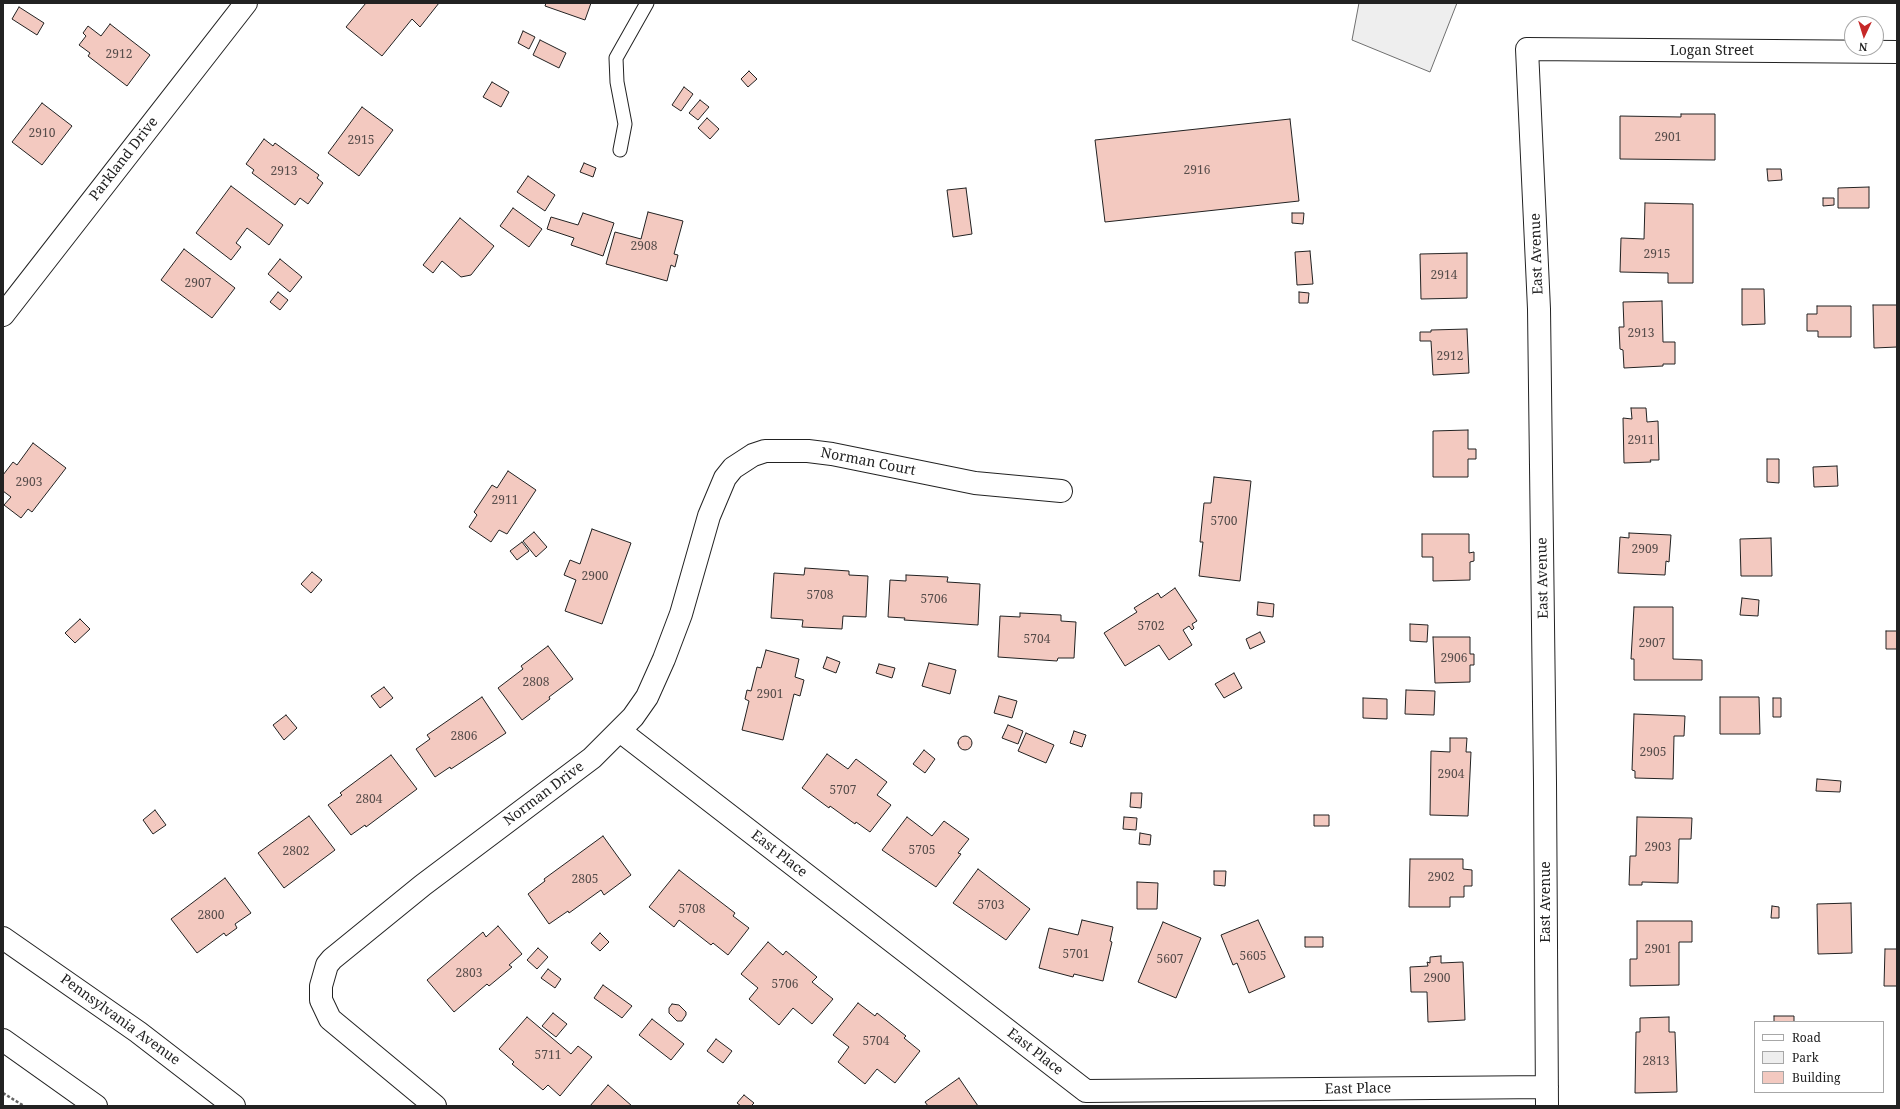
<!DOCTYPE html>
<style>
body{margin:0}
#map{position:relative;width:1900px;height:1109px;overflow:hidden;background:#fff;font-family:"Noto Serif",serif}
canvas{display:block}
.frame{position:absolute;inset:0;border:4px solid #222;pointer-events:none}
.legend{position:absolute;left:1754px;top:1021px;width:130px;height:72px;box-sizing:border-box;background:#fff;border:1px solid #a7a7a7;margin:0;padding:5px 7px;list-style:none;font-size:12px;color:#222}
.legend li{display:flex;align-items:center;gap:8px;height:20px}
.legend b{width:20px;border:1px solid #a7a7a7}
.north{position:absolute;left:1844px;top:16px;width:40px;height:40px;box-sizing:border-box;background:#fff;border:1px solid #a7a7a7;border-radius:50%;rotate:184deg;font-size:11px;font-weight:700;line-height:16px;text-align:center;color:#222}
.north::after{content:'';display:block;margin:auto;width:14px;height:18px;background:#c62828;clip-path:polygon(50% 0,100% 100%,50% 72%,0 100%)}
</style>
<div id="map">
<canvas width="1900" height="1109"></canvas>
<div class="frame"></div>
<ul class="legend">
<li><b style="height:5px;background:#fff"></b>Road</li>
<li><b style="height:11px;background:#eee"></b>Park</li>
<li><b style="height:11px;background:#f3c9c0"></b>Building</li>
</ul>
<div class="north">N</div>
</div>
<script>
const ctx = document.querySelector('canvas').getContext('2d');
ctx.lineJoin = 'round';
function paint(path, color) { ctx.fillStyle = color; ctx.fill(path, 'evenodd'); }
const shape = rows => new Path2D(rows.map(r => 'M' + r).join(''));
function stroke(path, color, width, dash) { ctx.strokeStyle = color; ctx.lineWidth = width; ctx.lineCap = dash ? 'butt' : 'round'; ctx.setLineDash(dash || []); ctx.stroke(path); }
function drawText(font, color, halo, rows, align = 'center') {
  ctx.font = font + ' "Noto Serif",serif'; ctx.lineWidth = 3; ctx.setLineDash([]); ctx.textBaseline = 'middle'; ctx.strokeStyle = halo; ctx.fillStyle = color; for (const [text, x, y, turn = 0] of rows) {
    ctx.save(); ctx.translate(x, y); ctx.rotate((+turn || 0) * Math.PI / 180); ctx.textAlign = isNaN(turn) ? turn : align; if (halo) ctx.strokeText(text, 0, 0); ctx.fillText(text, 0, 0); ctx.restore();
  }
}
const green = shape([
 [1359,3,1457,3,1430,72,1352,40,1359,3]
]);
const building = shape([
 [366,3,439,3,420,27,412,19,382,56,346,27,366,3],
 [546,3,591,3,585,20,545,6,546,3],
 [19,7,44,23,37,35,12,19,19,7],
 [110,24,150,55,127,86,88,56,90,53,79,45,86,36,83,33,88,26,101,36,110,24],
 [523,31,535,37,529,49,518,43,523,31],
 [540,40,566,53,559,68,533,55,540,40],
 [749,71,757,79,748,87,741,79,749,71],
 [492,82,509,92,501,107,483,97,492,82],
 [684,87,693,94,681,111,672,105,684,87],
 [700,100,709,107,698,120,689,113,700,100],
 [42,103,72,126,42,165,12,142,42,103],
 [362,107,393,130,359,176,328,153,362,107],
 [1681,114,1715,114,1715,160,1620,159,1620,116,1681,117,1681,114],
 [707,118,719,129,710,139,698,128,707,118],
 [1290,119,1299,201,1105,222,1095,140,1290,119],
 [264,139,273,146,275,143,319,175,317,178,323,183,308,204,300,198,295,205,252,173,254,170,246,164,264,139],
 [584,163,596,168,593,177,580,172,584,163],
 [1767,169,1781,169,1782,180,1768,181,1767,169],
 [528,176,555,195,545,211,517,192,528,176],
 [231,186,283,225,269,245,247,228,236,243,241,247,231,260,196,233,231,186],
 [1869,187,1869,208,1838,208,1838,188,1869,187],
 [966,188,972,234,953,237,947,190,966,188],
 [1823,198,1834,198,1834,205,1823,206,1823,198],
 [1645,203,1693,204,1693,283,1668,283,1668,273,1620,272,1621,238,1644,239,1645,203],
 [513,208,542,229,529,247,500,226,513,208],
 [648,212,683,221,674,254,678,255,675,267,671,265,667,281,606,264,615,232,641,239,648,212],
 [583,213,614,223,603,256,571,245,574,238,547,229,551,217,578,225,583,213],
 [1292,213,1304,213,1303,224,1292,223,1292,213],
 [460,218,494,246,471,275,461,277,442,261,433,273,423,265,460,218],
 [184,249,235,288,212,318,161,280,184,249],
 [1310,251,1313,284,1297,285,1295,252,1310,251],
 [1467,253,1467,298,1421,299,1420,254,1467,253],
 [280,259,302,277,290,292,268,274,280,259],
 [1742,289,1764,289,1765,324,1742,325,1742,289],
 [278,292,288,300,280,310,270,302,278,292],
 [1299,292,1309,293,1308,303,1299,303,1299,292],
 [1662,301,1663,342,1675,342,1675,364,1663,364,1663,366,1624,368,1623,350,1620,349,1619,327,1624,327,1623,302,1662,301],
 [1873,305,1897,305,1897,347,1874,348,1873,305],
 [1817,306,1851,306,1851,337,1818,337,1818,331,1807,331,1807,314,1817,314,1817,306],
 [1467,329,1469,373,1433,375,1431,341,1420,341,1420,332,1431,332,1431,330,1467,329],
 [1631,408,1646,408,1647,422,1658,421,1659,460,1650,460,1651,462,1624,463,1623,418,1632,419,1631,408],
 [1468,430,1468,449,1476,449,1476,459,1468,459,1468,477,1433,477,1433,431,1468,430],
 [33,443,66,468,32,512,28,509,21,518,4,505,11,497,3,491,3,475,13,462,17,465,33,443],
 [1767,459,1779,459,1779,483,1767,482,1767,459],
 [1837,466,1838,486,1814,487,1813,467,1837,466],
 [508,471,536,490,507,534,499,530,491,542,469,527,477,515,474,512,492,485,497,488,508,471],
 [1214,477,1251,481,1240,581,1199,576,1203,542,1200,542,1204,503,1211,503,1214,477],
 [592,529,631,543,602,624,565,611,576,580,564,575,570,560,580,564,592,529],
 [534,532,547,547,536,557,523,541,534,532],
 [1629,533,1671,535,1669,562,1666,561,1665,575,1618,573,1620,537,1629,538,1629,533],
 [1422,534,1469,534,1469,553,1474,552,1474,561,1470,562,1470,580,1433,581,1433,557,1422,557,1422,534],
 [1771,538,1772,576,1741,576,1740,539,1771,538],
 [522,542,529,551,517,560,510,551,522,542],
 [805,568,849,571,849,575,868,576,866,617,843,616,842,629,802,627,803,620,771,618,774,573,804,575,805,568],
 [312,572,322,580,311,593,301,584,312,572],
 [906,575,948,577,947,582,980,584,978,625,904,620,905,618,888,617,890,580,906,581,906,575],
 [1175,588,1197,621,1192,624,1194,628,1192,630,1189,626,1183,630,1192,645,1169,660,1159,645,1125,666,1104,633,1137,612,1134,608,1158,593,1161,598,1175,588],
 [1742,598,1759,600,1758,616,1740,615,1742,598],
 [1258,602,1274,604,1273,617,1257,615,1258,602],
 [1634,607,1673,607,1673,659,1702,660,1702,680,1634,680,1634,659,1631,659,1634,607],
 [1020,613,1061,615,1061,621,1076,622,1074,658,1058,658,1057,661,998,657,1000,616,1020,617,1020,613],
 [80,619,90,629,75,643,65,633,80,619],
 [1410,624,1428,625,1427,642,1410,641,1410,624],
 [1886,631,1897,631,1897,649,1886,649,1886,631],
 [1260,632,1265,642,1250,649,1246,639,1260,632],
 [1433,637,1470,637,1470,654,1474,654,1474,665,1470,665,1470,682,1435,683,1433,637],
 [548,646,573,679,549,697,550,699,522,720,498,688,523,669,521,666,548,646],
 [766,650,799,659,795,677,804,680,800,696,794,694,783,740,742,730,749,701,745,699,747,690,751,691,757,667,761,668,766,650],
 [827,657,840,662,836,673,823,668,827,657],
 [929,663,956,670,950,694,922,686,929,663],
 [879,664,895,668,892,678,876,673,879,664],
 [1234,673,1242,688,1224,698,1215,684,1234,673],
 [384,687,393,698,380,708,371,696,384,687],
 [1406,690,1435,691,1434,715,1405,714,1406,690],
 [999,696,1017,701,1012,718,994,713,999,696],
 [482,697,506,733,451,769,450,767,435,777,416,749,430,739,427,735,482,697],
 [1720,697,1759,697,1760,734,1720,734,1720,697],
 [1363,698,1387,699,1387,719,1363,718,1363,698],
 [1773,698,1781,698,1781,717,1773,717,1773,698],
 [1634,714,1685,716,1684,736,1674,736,1673,779,1635,778,1635,771,1632,770,1634,714],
 [286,715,297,728,284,740,273,725,286,715],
 [1008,725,1023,731,1018,744,1002,738,1008,725],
 [1074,731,1086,735,1082,747,1070,743,1074,731],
 [1026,733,1054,745,1046,763,1018,751,1026,733],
 '958 743a7 7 0 1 1 14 0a7 7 0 1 1-14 0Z',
 [1450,738,1467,738,1466,752,1471,752,1468,816,1430,815,1431,751,1450,752,1450,738],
 [924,750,935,759,925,773,913,764,924,750],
 [827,754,848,769,856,759,887,782,877,795,891,805,870,832,856,822,855,824,830,806,829,808,802,788,827,754],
 [391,755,417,789,366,827,365,825,351,835,328,805,342,795,340,793,391,755],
 [1817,779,1841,781,1840,792,1816,791,1817,779],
 [1131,793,1142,793,1141,808,1130,807,1131,793],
 [155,810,166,825,153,834,143,820,155,810],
 [1314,815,1329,815,1329,826,1314,826,1314,815],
 [309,816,335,850,284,888,258,853,309,816],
 [907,817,932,836,944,821,969,839,958,853,961,854,936,887,882,850,907,817],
 [1124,817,1137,818,1136,830,1123,829,1124,817],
 [1637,817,1692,818,1691,839,1679,839,1678,883,1642,882,1642,885,1629,885,1630,856,1636,856,1637,817],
 [1140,833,1151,835,1150,845,1139,844,1140,833],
 [603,836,631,875,604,895,601,890,569,913,568,911,549,924,528,894,545,881,544,879,603,836],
 [1410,859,1463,859,1463,869,1472,870,1472,886,1464,886,1464,897,1450,897,1450,907,1409,907,1410,859],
 [978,869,1030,909,1006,940,953,903,978,869],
 [679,870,735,913,733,916,749,928,728,955,713,943,711,945,679,920,674,927,649,907,679,870],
 [1214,871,1226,871,1225,886,1214,885,1214,871],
 [225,878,251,913,235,924,237,928,226,936,224,933,197,953,171,919,225,878],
 [1137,882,1158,883,1157,909,1137,909,1137,882],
 [1851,903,1852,953,1818,954,1817,904,1851,903],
 [1772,906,1779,907,1779,918,1771,918,1772,906],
 [1082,920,1113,927,1110,941,1112,942,1103,981,1074,974,1073,977,1039,968,1049,928,1078,935,1082,920],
 [1258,920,1285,977,1249,993,1237,963,1233,965,1221,935,1258,920],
 [1637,921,1692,921,1692,942,1679,942,1679,985,1630,986,1630,959,1637,959,1637,921],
 [1163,922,1201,938,1176,998,1138,982,1163,922],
 [498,926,522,954,509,965,512,967,489,986,487,984,454,1012,427,980,483,932,486,937,498,926],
 [600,933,609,942,600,951,591,943,600,933],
 [1305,937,1323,937,1323,947,1305,947,1305,937],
 [768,942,783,955,786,951,817,977,812,982,833,999,812,1024,793,1008,779,1025,749,999,758,988,741,974,768,942],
 [538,948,548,957,537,969,527,960,538,948],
 [1885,949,1897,949,1897,986,1884,986,1885,949],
 [1441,956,1441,963,1463,962,1465,1020,1428,1022,1427,992,1411,992,1410,967,1428,966,1427,962,1430,963,1430,957,1441,956],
 [548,969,561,979,555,988,541,978,548,969],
 [603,985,632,1006,622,1018,594,998,603,985],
 [858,1003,875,1016,877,1013,906,1036,904,1038,920,1051,895,1083,877,1069,865,1084,838,1062,849,1047,833,1035,858,1003],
 [672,1004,679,1005,686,1012,686,1015,682,1021,677,1021,669,1013,669,1008,672,1004],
 [553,1013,567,1024,556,1037,542,1026,553,1013],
 [1774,1016,1794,1016,1794,1022,1774,1022,1774,1016],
 [527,1017,571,1054,578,1046,592,1057,560,1096,548,1085,543,1090,512,1064,514,1062,499,1049,527,1017],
 [1669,1017,1669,1032,1675,1032,1677,1092,1635,1093,1636,1032,1640,1032,1640,1018,1669,1017],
 [652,1019,684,1044,671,1060,639,1035,652,1019],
 [716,1039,732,1051,723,1063,707,1051,716,1039],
 [959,1078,978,1106,928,1106,925,1102,959,1078],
 [608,1085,632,1106,590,1106,608,1085],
 [744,1095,754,1103,751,1106,741,1106,737,1103,744,1095]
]);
const path = shape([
 [3,1093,24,1106]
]);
const lane = shape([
 [620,150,625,124,617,82,616,58,647,3]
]);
const street = shape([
 [3,315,246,3],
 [620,731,1086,1091,1547,1087],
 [435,1106,330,1019,321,1000,321,986,327,965,332,959,423,885,592,758,633,717,647,697,664,659,681,614,709,516,725,478,733,468,753,455,765,451,808,451,832,454,975,483,1061,491],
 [1547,1106,1545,782,1539,309,1527,49,1897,52]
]);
const highway = shape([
 [3,938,138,1032,234,1106],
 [3,1040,96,1106]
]);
const numberNames = [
 ["2912",119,55],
 ["2910",42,134],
 ["2901",1668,138],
 ["2915",361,141],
 ["2916",1197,171],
 ["2913",284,172],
 ["2908",644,247],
 ["2915",1657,255],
 ["2914",1444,276],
 ["2907",198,284],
 ["2913",1641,334],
 ["2912",1450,357],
 ["2911",1641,441],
 ["2903",29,483],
 ["2911",505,501],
 ["5700",1224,522],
 ["2909",1645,550],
 ["2900",595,577],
 ["5708",820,596],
 ["5706",934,600],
 ["5702",1151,627],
 ["5704",1037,640],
 ["2907",1652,644],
 ["2906",1454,659],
 ["2808",536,683],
 ["2901",770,695],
 ["2806",464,737],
 ["2905",1653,753],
 ["2904",1451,775],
 ["5707",843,791],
 ["2804",369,800],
 ["2903",1658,848],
 ["5705",922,851],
 ["2802",296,852],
 ["2902",1441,878],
 ["2805",585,880],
 ["5703",991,906],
 ["5708",692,910],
 ["2800",211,916],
 ["2901",1658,950],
 ["5701",1076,955],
 ["5605",1253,957],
 ["5607",1170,960],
 ["2803",469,974],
 ["2900",1437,979],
 ["5706",785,985],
 ["5704",876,1042],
 ["5711",548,1056],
 ["2813",1656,1062]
];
const streetNames = [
 ["Logan Street",1712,51],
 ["Parkland Drive",124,159,-52],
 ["East Avenue",1537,254,-92],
 ["Norman Court",868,462,11],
 ["East Avenue",1543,578,-91],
 ["Norman Drive",544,794,-37],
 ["East Place",779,854,38],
 ["East Avenue",1546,902,-90],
 ["Pennsylvania Avenue",120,1020,36],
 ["East Place",1035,1052,38],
 ["East Place",1358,1089,-1]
];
paint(green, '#eee');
stroke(green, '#6f6f6f', 1);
paint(building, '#f3c9c0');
stroke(building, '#222', 1);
stroke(lane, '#222', 15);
stroke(street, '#222', 24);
stroke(highway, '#222', 24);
stroke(path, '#646464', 2.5, [3, 2]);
stroke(lane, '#fff', 13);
stroke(street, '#fff', 22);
stroke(highway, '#fff', 22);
drawText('12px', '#564c4a', null, numberNames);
drawText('14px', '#222', '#fff', streetNames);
</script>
